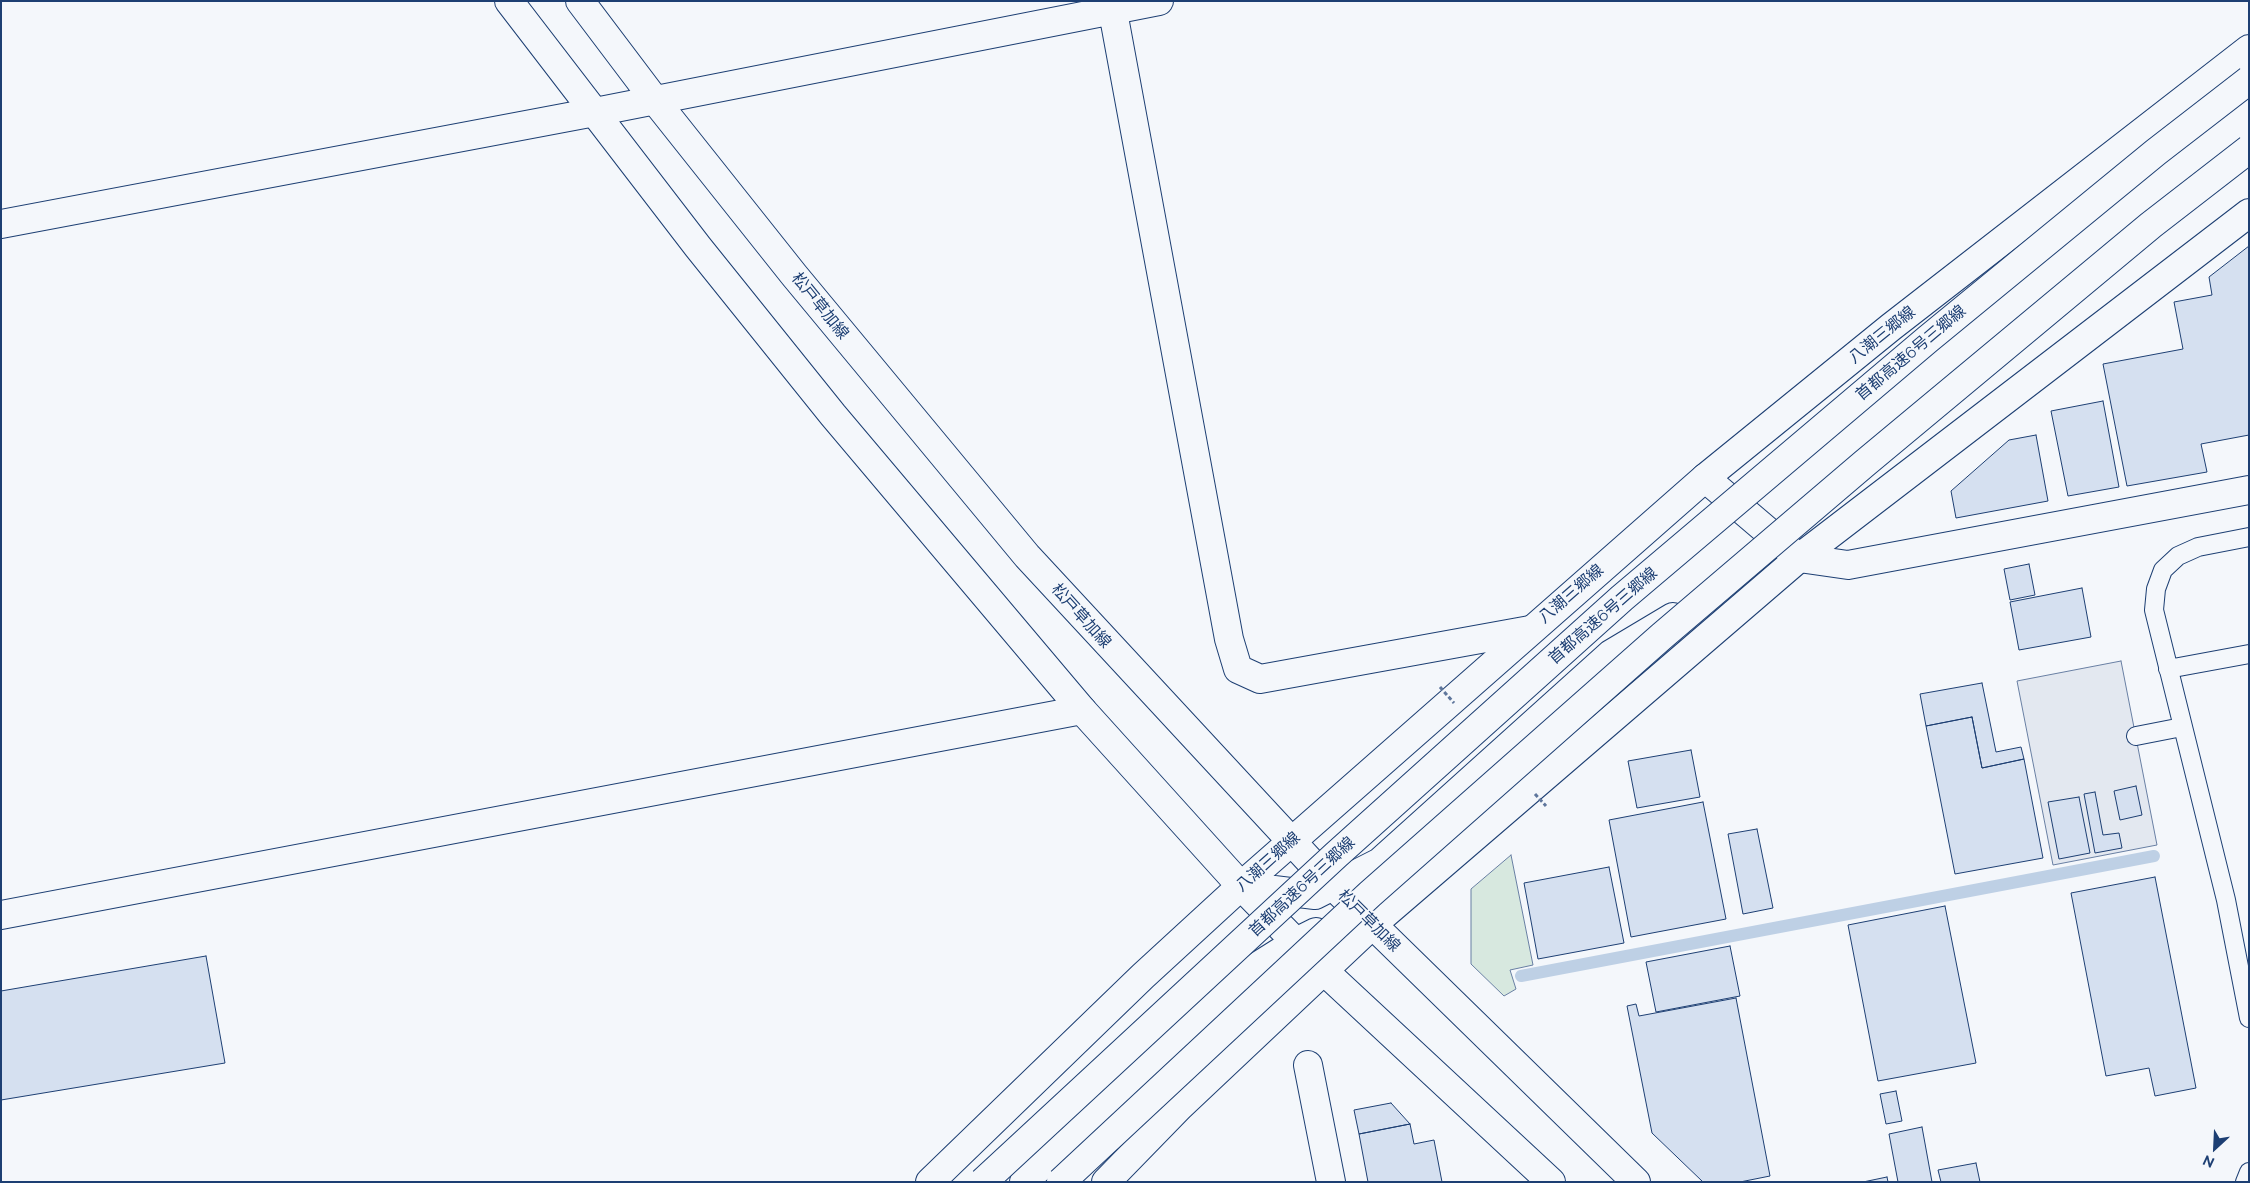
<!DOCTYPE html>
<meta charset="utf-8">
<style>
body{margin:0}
#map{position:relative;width:2250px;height:1183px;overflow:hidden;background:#f4f7fb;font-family:Raleway,sans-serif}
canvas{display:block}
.frame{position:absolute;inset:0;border:2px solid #1d3f73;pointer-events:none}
.north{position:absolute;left:2190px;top:1123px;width:50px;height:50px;-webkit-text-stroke:4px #f4f7fb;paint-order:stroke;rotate:205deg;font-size:14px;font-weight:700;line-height:20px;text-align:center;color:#1d3f73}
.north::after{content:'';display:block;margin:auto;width:18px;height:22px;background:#1d3f73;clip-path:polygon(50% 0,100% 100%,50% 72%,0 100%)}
</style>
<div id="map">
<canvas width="2250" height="1183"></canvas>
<div class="frame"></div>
<div class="north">N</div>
</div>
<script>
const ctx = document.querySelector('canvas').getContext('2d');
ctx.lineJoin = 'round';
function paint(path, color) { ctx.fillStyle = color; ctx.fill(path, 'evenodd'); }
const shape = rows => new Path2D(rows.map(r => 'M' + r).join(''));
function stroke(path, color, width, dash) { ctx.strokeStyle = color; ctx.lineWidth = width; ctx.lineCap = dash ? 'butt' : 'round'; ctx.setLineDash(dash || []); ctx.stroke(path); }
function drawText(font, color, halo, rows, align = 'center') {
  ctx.font = font + ' Raleway,"Noto Sans JP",sans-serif'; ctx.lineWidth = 4; ctx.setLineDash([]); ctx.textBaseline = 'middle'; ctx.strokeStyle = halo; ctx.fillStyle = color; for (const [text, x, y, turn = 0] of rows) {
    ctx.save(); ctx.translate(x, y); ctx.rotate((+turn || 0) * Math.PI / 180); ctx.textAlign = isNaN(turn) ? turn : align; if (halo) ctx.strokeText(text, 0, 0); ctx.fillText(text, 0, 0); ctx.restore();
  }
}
const green = shape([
 [1511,855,1533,965,1510,970,1516,989,1504,996,1471,964,1471,889,1511,855]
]);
const parking = shape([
 [2121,661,2157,845,2053,865,2017,681,2121,661]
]);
const stream = shape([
 [1521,976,2154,856]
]);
const building = shape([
 [2249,246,2249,435,2201,444,2207,472,2127,486,2103,364,2183,349,2174,302,2212,295,2209,277,2249,246],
 [2103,401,2119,487,2068,496,2051,411,2103,401],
 [2036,435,2048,501,1956,518,1951,491,2009,440,2036,435],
 [2029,564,2035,595,2010,600,2004,569,2029,564],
 [2082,588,2091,637,2019,650,2010,602,2082,588],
 [1982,683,1996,752,2021,747,2024,759,1982,768,1972,717,1926,726,1920,694,1982,683],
 [1972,717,1982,768,2024,759,2043,858,1955,874,1926,726,1972,717],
 [1691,750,1700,797,1637,808,1628,761,1691,750],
 [2136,786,2142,815,2120,820,2114,791,2136,786],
 [2095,792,2103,835,2119,833,2122,848,2095,853,2084,794,2095,792],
 [2079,797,2090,853,2059,859,2048,802,2079,797],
 [1703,802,1726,919,1631,937,1609,820,1703,802],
 [1757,829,1773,908,1743,914,1728,834,1757,829],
 [1609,867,1624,943,1538,959,1524,883,1609,867],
 [2155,877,2196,1088,2155,1096,2149,1068,2106,1076,2071,893,2155,877],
 [1945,906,1976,1063,1878,1081,1848,925,1945,906],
 [1730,946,1740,996,1656,1012,1646,962,1730,946],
 [206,956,225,1063,1,1100,1,991,206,956],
 [1736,998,1770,1176,1740,1182,1703,1182,1652,1133,1627,1006,1636,1004,1639,1016,1736,998],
 [1896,1091,1902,1121,1886,1124,1880,1094,1896,1091],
 [1391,1103,1410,1124,1359,1134,1354,1110,1391,1103],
 [1410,1124,1414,1144,1434,1140,1442,1182,1368,1182,1359,1134,1410,1124],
 [1922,1127,1932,1182,1898,1182,1889,1134,1922,1127],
 [1976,1163,1980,1182,1941,1182,1938,1170,1976,1163],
 [1887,1177,1888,1182,1863,1182,1887,1177]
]);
const lane = shape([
 [2249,537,2198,547,2178,556,2163,570,2156,589,2154,610,2226,900,2249,1018],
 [2168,669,2249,654],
 [2136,736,2182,727],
 [2245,1182,2249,1172]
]);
const street = shape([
 [1111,1,1229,639,1238,669,1260,679,1530,630],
 [1,224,595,112,1159,1],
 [1705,478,1799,558,1848,565,2249,490],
 [1,915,1082,710],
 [1308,1065,1331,1182]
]);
const secondary = shape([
 [1241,886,1315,895,1380,862,1611,654,1673,617],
 [930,1182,1143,976,1241,886,1705,478,1891,327,2249,49],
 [1024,1182,1242,976,1296,942,1316,932],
 [1106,1182,1180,1106,1372,925,1799,558,2249,213]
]);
const primary = shape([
 [509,1,698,247,833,415,1082,710,1241,886,1323,970,1551,1182],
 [580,1,654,99,794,275,1027,556,1333,886,1636,1182]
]);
const pathBridge = shape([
 [1440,687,1454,703],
 [1535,794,1546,806]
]);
const highwayBridge = shape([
 [983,1182,1336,855,1622,598,1928,339,2156,152,2249,80],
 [1061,1182,1370,894,1662,636,1865,463,2151,225,2249,149]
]);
const streetNames = [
 ["松戸草加線",820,306,51],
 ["八潮三郷線",1882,335,-39],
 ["首都高速6号三郷線",1911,353,-40],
 ["八潮三郷線",1571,594,-41],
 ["松戸草加線",1081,616,48],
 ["首都高速6号三郷線",1603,616,-41],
 ["八潮三郷線",1268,862,-42],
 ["首都高速6号三郷線",1302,887,-43],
 ["松戸草加線",1369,921,45]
];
paint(green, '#d7e8df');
stroke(green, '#687fa3', 1);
paint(parking, '#e3e8f0');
stroke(parking, '#687fa3', 1);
stroke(stream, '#bed0e5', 12);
paint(building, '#d5e0f0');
stroke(building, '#1d3f73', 1);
stroke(lane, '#1d3f73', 20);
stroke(street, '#1d3f73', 30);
stroke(secondary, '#1d3f73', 30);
stroke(primary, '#1d3f73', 30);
stroke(lane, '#f4f7fb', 18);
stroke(street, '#f4f7fb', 28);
stroke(secondary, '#f4f7fb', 28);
stroke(primary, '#f4f7fb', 28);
stroke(highwayBridge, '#1d3f73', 30, []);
stroke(pathBridge, '#5e769c', 3, [4, 2.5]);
stroke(highwayBridge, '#f4f7fb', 28);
drawText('16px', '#1d3f73', '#f4f7fb', streetNames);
</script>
